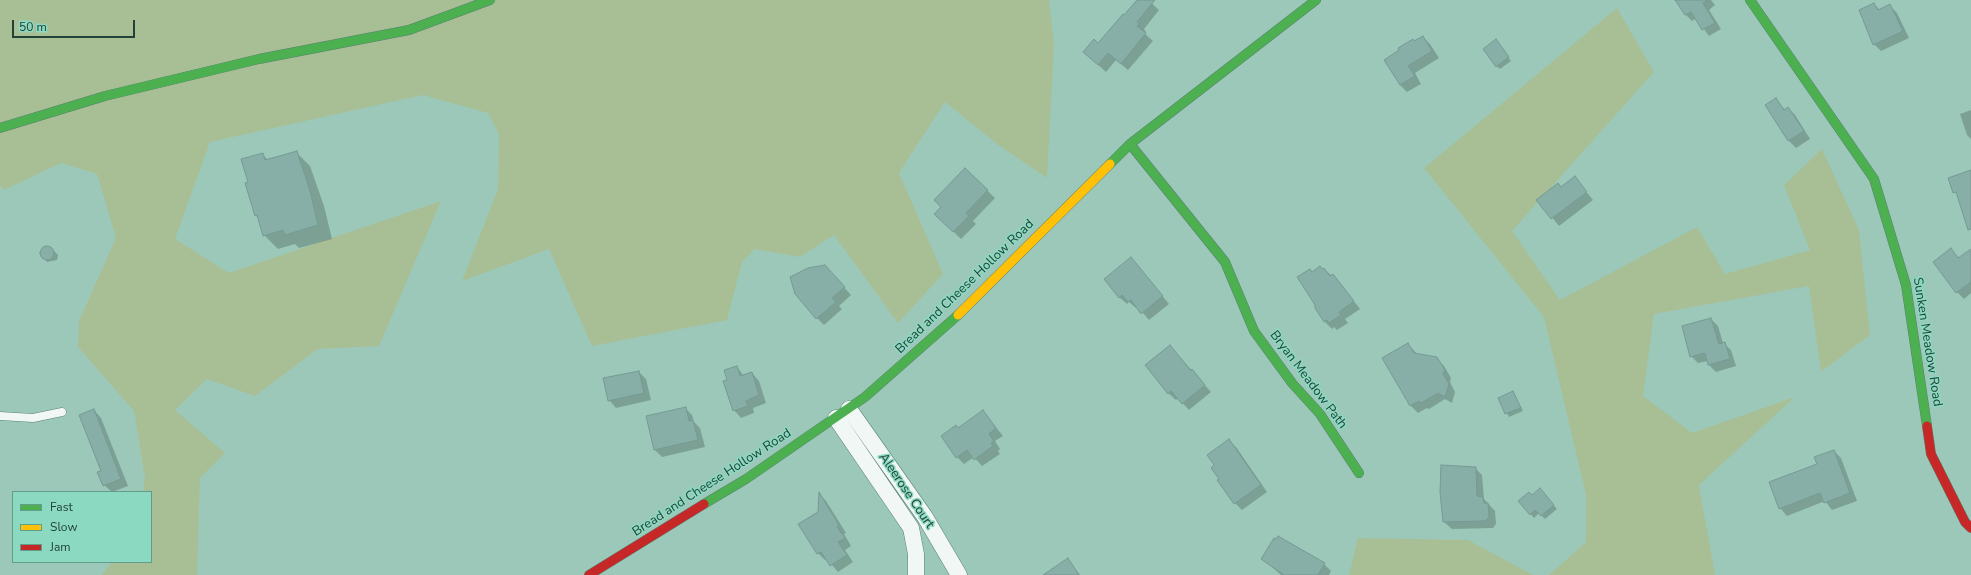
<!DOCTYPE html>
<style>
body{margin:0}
#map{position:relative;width:1971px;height:575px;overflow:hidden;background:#9cc8ba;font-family:"Nunito Sans",sans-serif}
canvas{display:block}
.legend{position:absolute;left:12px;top:491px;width:140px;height:72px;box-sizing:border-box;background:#8bd9c0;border:1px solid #619d8a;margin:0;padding:5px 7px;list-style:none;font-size:12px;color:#224238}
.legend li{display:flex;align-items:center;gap:8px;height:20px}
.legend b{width:20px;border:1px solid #619d8a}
.scale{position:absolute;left:12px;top:20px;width:123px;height:18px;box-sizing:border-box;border:2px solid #224238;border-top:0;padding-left:5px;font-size:12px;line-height:14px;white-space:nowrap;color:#224238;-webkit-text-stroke:3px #8bd9c0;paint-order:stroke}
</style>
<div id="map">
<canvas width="1971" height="575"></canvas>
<ul class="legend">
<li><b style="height:5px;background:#4caf50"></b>Fast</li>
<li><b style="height:5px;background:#ffc107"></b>Slow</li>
<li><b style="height:5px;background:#c62828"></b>Jam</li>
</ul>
<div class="scale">50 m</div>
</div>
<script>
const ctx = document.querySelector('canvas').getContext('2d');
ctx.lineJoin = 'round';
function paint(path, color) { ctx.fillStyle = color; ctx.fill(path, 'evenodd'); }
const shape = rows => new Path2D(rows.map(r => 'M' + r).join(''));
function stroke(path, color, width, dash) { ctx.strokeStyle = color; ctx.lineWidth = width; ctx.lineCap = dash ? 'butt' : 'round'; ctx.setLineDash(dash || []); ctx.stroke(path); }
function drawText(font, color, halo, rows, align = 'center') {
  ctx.font = font + ' "Nunito Sans",sans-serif'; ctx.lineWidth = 3; ctx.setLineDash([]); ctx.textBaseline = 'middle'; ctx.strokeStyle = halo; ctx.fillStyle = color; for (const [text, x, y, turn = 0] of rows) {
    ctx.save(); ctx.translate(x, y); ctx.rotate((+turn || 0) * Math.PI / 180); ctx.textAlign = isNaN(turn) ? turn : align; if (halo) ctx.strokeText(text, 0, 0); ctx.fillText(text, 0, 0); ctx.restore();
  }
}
const green = shape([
 [0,0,1049,0,1054,44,1047,178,997,144,945,102,899,173,943,274,898,323,834,235,800,257,755,249,742,262,727,320,592,346,549,249,462,281,498,189,499,134,488,113,423,95,210,142,175,239,229,273,441,201,379,346,318,349,255,396,207,379,175,410,225,453,200,478,197,575,102,575,112,562,151,562,151,492,143,492,145,478,134,411,78,347,79,321,116,238,97,174,61,163,4,190,0,186],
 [1617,8,1654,72,1512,231,1560,300,1697,227,1725,274,1810,250,1784,185,1822,149,1859,230,1870,335,1821,372,1809,286,1654,314,1643,396,1692,433,1795,397,1699,485,1715,575,1549,575,1586,542,1586,495,1544,317,1424,168],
 [1358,538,1468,540,1533,575,1349,575]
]);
const shadow = shape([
 [1138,0,1148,0,1159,10,1144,29,1146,32,1144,33,1153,41,1128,70,1116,60,1106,72,1084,52,1098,44],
 [1679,0,1711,0,1715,5,1709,10,1721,29,1709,36,1696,18,1692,21,1686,15,1677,1],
 [1874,4,1880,10,1890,6,1897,13,1909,38,1881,51,1874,44],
 [1423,37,1430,44,1439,58,1415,73,1421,84,1407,92,1400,85,1385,60],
 [1499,44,1511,61,1500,69,1497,66],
 [1776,99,1785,110,1788,108,1795,115,1810,139,1796,148,1789,141,1766,105],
 [1971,110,1971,139,1967,135,1960,114],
 [296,152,310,166,324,206,332,239,299,248,295,244,278,249,264,235,259,219,255,215,249,183,262,154,268,160],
 [965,169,995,198,973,221,976,224,961,239,935,214,942,207],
 [1575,178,1593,200,1559,226,1538,200,1558,184,1562,188],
 [44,246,50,247,58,255,57,260,47,262,44,258,40,255,41,250],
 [1951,250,1960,259,1971,252,1971,293,1964,299,1957,292],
 [1131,258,1169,304,1149,320,1138,307,1136,308,1129,302,1127,304,1119,297],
 [1324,269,1340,283,1360,309,1345,319,1348,323,1337,330,1334,327,1332,329,1325,322,1316,308,1310,270,1313,273],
 [832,274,851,295,839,306,842,309,824,325,817,318],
 [1711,319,1718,326,1723,343,1731,350,1736,366,1716,372,1709,365,1708,361,1698,363,1691,356],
 [1408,344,1417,354,1436,358,1444,366,1451,378,1450,382,1455,392,1452,403,1445,399,1429,409,1427,408,1418,413,1411,406,1384,359],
 [1170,346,1211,392,1189,410,1178,398,1176,400,1168,393],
 [737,367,744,376,752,373,759,381,766,403,753,408,754,413,741,418,734,410,729,381],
 [639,372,646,379,651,400,616,408,609,400],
 [1513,392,1523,411,1509,417,1499,398],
 [685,408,692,415,694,422,700,428,705,447,662,457,655,450],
 [94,410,101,418,128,486,112,492,104,485],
 [983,411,1003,436,995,441,1000,449,998,451,1000,454,982,466,974,457,964,464,957,457],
 [1228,440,1236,447,1267,492,1242,510,1235,503],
 [1834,451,1841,458,1857,501,1832,510,1825,501,1787,516,1780,508,1818,465],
 [1475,468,1482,475,1484,499,1495,511,1496,524,1493,528,1452,529,1444,522],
 [1543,493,1557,509,1545,519,1539,513,1534,518,1520,501],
 [820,495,826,501,846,533,844,534,851,546,845,550,853,562,838,572,827,559,825,560,818,553],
 [1263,559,1324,564,1331,571,1329,575,1281,575],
 [1068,560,1080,575,1045,575]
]);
const building = shape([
 [1137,0,1155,0,1137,22,1140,24,1137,26,1146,33,1121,64,1108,53,1098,65,1083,52,1094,39,1098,43,1123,14,1124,15,1137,0],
 [1675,0,1708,0,1703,3,1715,23,1702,30,1691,12,1685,15,1675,0],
 [1874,3,1878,10,1890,4,1903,31,1873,45,1859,10,1874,3],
 [1423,36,1432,51,1408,66,1415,76,1400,85,1384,60,1399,50,1398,48,1413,39,1414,41,1423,36],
 [1496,39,1509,57,1496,67,1483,49,1496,39],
 [1776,98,1784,110,1788,107,1804,131,1788,141,1765,105,1776,98],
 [297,151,310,191,318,225,285,235,283,230,263,236,257,215,255,216,245,183,248,182,241,159,263,153,265,160,297,151],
 [965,168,988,190,966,213,969,216,953,232,934,214,941,207,934,200,965,168],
 [1971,170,1971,229,1968,230,1956,192,1953,193,1948,178,1971,170],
 [1575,176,1587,192,1551,219,1536,200,1558,183,1561,187,1575,176],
 '40 253a7 7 0 1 1 14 0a7 7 0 1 1-14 0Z',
 [1951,248,1958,258,1971,249,1971,282,1956,293,1933,262,1951,248],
 [1131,257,1163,296,1141,314,1131,300,1128,302,1122,295,1119,298,1104,279,1131,257],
 [825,265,845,287,832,298,836,302,816,319,795,294,790,277,808,268,825,265],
 [1320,266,1322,269,1324,268,1330,276,1333,274,1354,301,1339,312,1341,315,1329,323,1327,320,1324,322,1315,308,1315,305,1297,277,1310,269,1312,272,1320,266],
 [1711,318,1719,344,1725,342,1730,359,1708,365,1705,353,1690,357,1682,326,1711,318],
 [1408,343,1414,353,1437,357,1445,370,1443,374,1449,384,1445,397,1438,393,1421,403,1419,401,1410,406,1382,358,1408,343],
 [1170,345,1191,371,1192,369,1205,385,1182,404,1171,391,1168,394,1145,365,1170,345],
 [737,366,740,376,752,372,759,395,746,401,748,406,733,411,723,381,727,380,724,370,737,366],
 [639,371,644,393,608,401,603,378,639,371],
 [1513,391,1521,408,1505,414,1498,398,1513,391],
 [686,407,689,421,693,420,698,440,654,450,646,416,686,407],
 [94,409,121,479,103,486,97,472,101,471,79,415,94,409],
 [983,410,996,428,989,434,994,441,991,443,993,446,974,460,967,450,956,458,941,436,956,425,958,428,983,410],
 [1229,439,1261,485,1234,504,1217,480,1219,479,1211,468,1214,465,1207,455,1229,439],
 [1834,450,1850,493,1824,503,1820,493,1779,509,1769,482,1817,464,1814,457,1834,450],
 [1441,465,1476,467,1477,496,1483,497,1484,503,1488,503,1489,517,1485,521,1443,522,1440,492,1441,465],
 [1540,488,1554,505,1541,516,1535,510,1530,515,1518,501,1529,492,1532,495,1540,488],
 [819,492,839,525,837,527,845,538,838,542,847,555,830,566,821,552,817,554,798,524,818,512,819,492],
 [1278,536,1325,563,1318,575,1284,575,1261,559,1274,538,1276,539,1278,536],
 [1068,558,1079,575,1043,575,1068,558]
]);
const lane = shape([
 [0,416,33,418,62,412]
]);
const street = shape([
 [849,409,925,517,959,575],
 [836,418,911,528,916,554,916,575]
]);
const fast = shape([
 [1750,0,1874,179,1906,285,1927,426],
 [0,128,105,96,259,59,409,30,490,0],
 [1130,144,1225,262,1254,331,1292,383,1320,414,1359,473],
 [1110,164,1130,144,1316,0],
 [704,504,746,479,865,397,958,315]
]);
const slow = shape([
 [958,315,1110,164]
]);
const jam = shape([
 [1927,426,1931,454,1965,522,1971,528],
 [589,575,704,504]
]);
const streetNames = [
 ["Bread and Cheese Hollow Road",965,287,-44],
 ["Sunken Meadow Road",1927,342,81],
 ["Bryan Meadow Path",1308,380,53],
 ["Bread and Cheese Hollow Road",712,483,-33],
 ["Aleerose Court",906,491,56]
];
paint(green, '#a8bf96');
paint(shadow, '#0003');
paint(building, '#87aea7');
stroke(building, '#759a93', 1);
stroke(lane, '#5b8076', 9);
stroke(street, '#5b8076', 17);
stroke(fast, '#5b8076', 10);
stroke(slow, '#5b8076', 10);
stroke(jam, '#5b8076', 10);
stroke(lane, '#f0f7f5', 8);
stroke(street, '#f0f7f5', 16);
stroke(fast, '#4caf50', 9);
stroke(slow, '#ffc107', 9);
stroke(jam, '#c62828', 9);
drawText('13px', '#224238', '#8bd9c0', streetNames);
</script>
